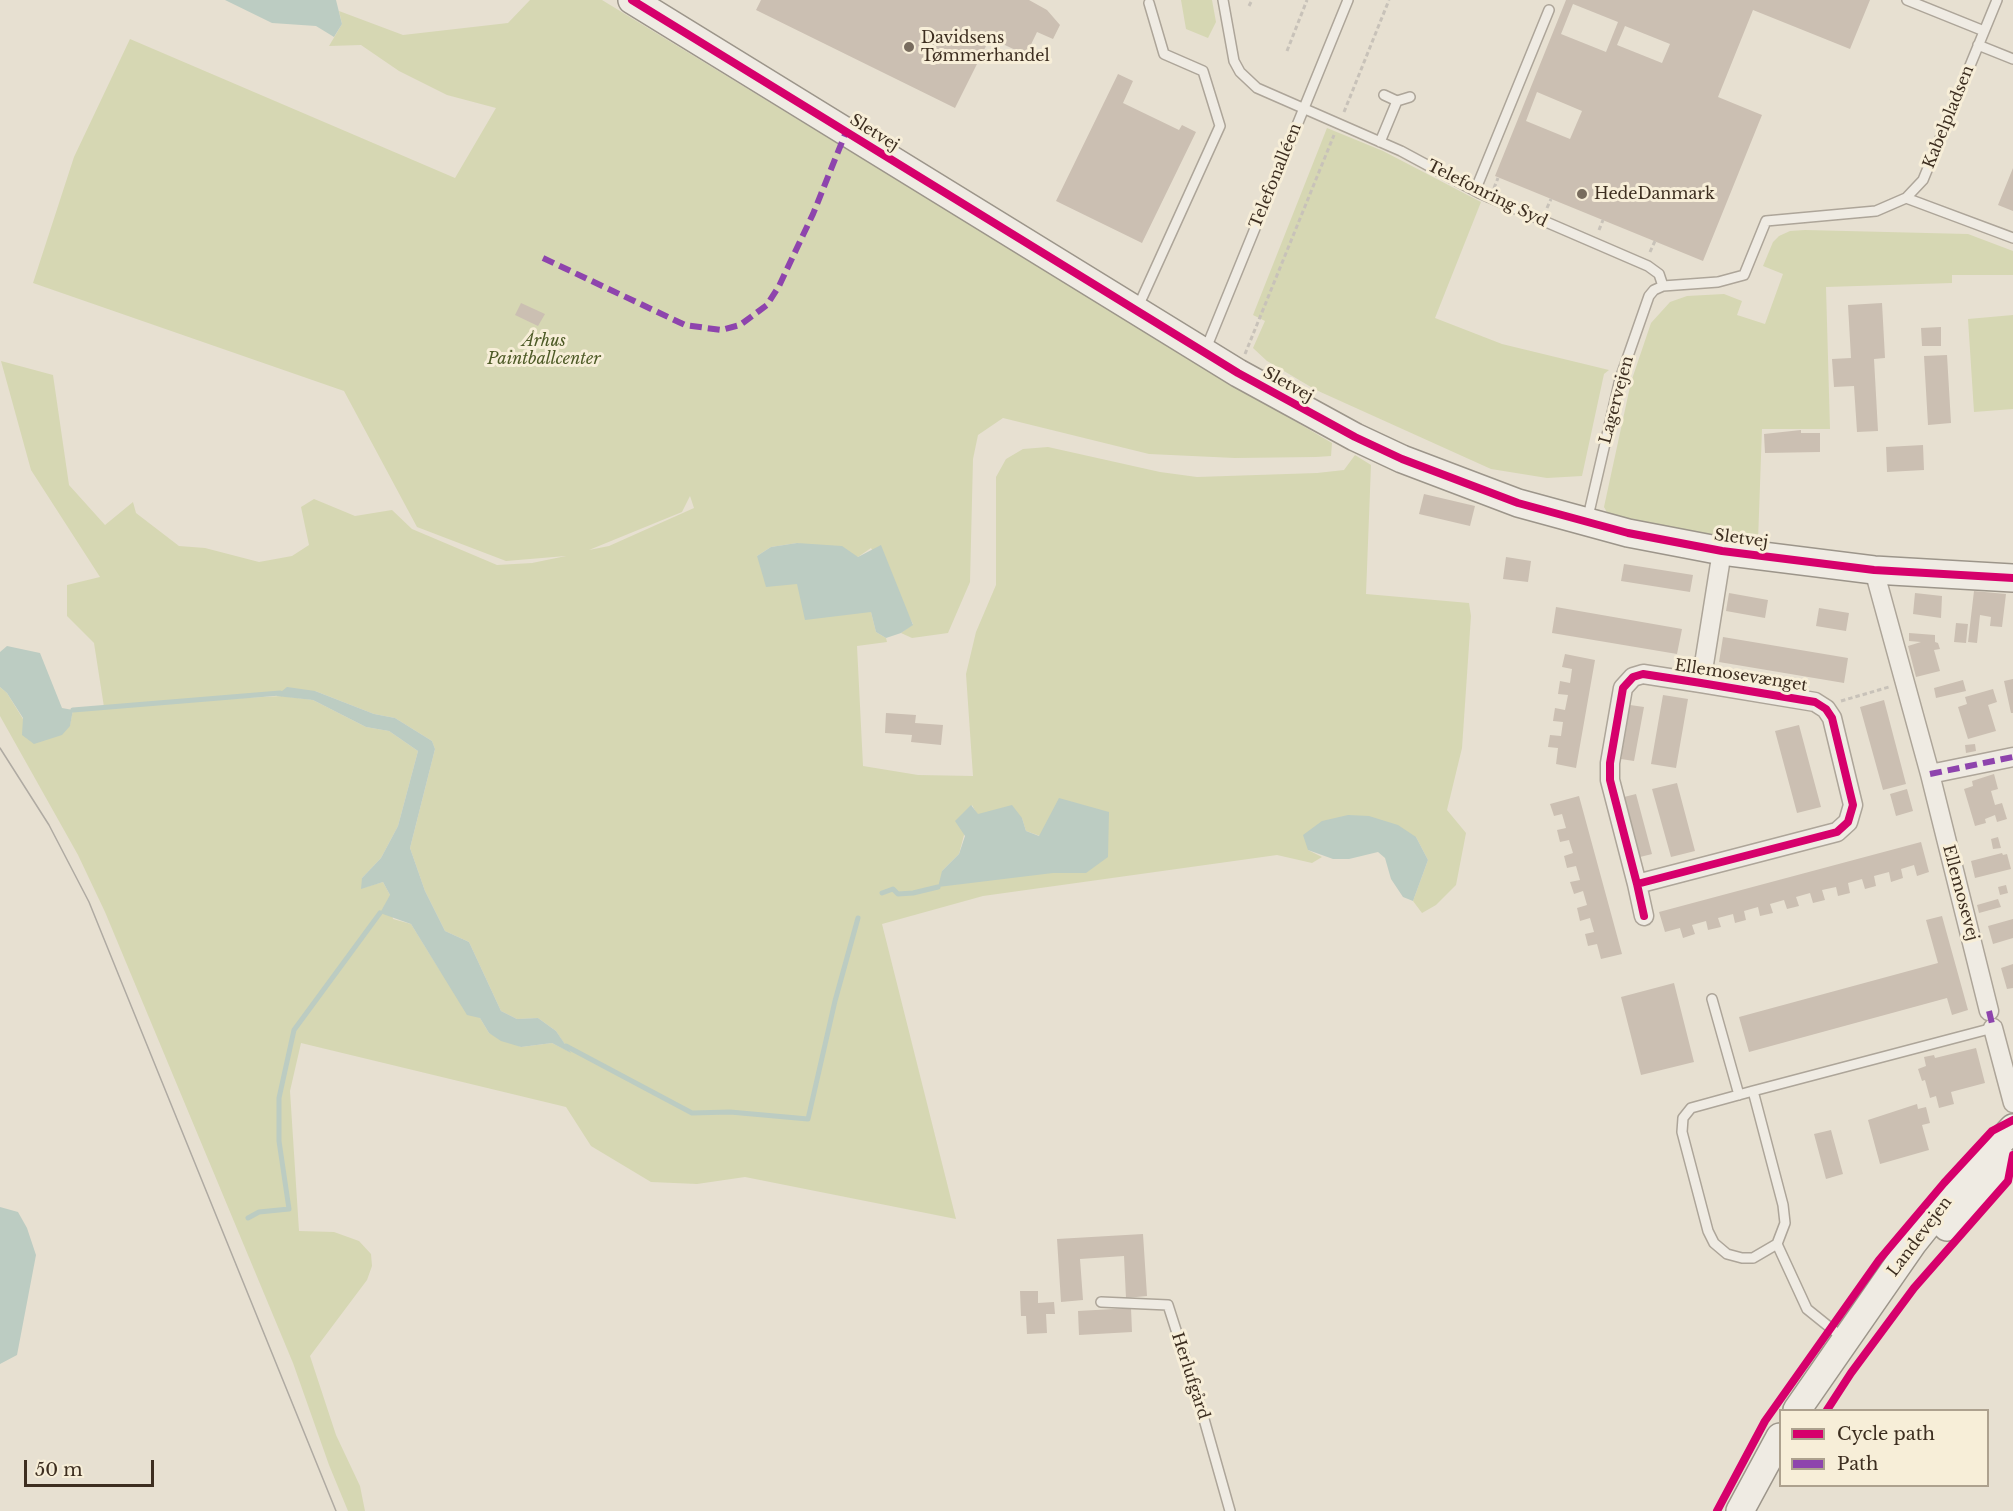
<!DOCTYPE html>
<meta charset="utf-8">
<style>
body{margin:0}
#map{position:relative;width:2013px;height:1511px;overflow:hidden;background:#e7e0d1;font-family:"Libre Baskerville",serif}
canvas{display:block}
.legend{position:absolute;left:1779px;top:1409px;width:210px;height:78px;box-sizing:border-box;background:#f7eed8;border:2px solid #ada18e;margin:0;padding:8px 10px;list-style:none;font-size:18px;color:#3d2e20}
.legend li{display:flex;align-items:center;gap:12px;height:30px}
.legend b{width:30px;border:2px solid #ada18e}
.scale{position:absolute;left:24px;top:1460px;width:130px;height:27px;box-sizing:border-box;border:3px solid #3d2e20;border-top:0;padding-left:8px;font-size:18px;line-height:21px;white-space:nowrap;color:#3d2e20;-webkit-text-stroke:4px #f7eed8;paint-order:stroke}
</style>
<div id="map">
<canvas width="2013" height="1511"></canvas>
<ul class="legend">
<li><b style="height:8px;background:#d6006c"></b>Cycle path</li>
<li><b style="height:8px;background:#8e44ad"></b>Path</li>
</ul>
<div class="scale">50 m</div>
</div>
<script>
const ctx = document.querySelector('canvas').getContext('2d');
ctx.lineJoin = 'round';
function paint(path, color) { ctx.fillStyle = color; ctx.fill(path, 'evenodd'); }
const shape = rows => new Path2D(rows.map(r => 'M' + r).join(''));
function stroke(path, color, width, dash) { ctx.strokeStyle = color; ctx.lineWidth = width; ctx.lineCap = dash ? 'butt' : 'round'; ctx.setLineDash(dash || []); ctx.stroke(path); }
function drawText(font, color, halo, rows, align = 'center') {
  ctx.font = font + ' "Libre Baskerville",serif'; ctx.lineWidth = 6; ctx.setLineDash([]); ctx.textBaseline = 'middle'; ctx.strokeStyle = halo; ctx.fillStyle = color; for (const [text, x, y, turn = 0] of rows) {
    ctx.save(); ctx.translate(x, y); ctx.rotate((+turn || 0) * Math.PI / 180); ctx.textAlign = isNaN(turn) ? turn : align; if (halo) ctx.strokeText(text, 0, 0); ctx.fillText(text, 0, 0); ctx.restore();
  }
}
const green = shape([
 [530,0,602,0,1220,377,1332,443,1331,456,1316,457,1235,458,1149,454,1003,418,978,435,973,459,970,582,948,633,912,638,901,633,913,624,871,548,858,557,797,543,771,547,757,556,797,584,871,612,876,632,886,638,887,642,857,646,863,766,918,775,973,776,966,674,976,632,996,585,996,477,1006,459,1023,449,1048,447,1160,472,1197,477,1317,473,1344,470,1355,455,1371,465,1366,594,1469,603,1471,616,1462,748,1447,810,1466,833,1456,885,1436,905,1422,913,1413,901,1428,860,1416,837,1308,850,1322,857,1312,863,1277,855,983,896,882,924,956,1219,745,1177,697,1184,651,1182,591,1146,566,1107,301,1043,290,1091,299,1231,334,1232,359,1241,371,1254,372,1266,367,1280,310,1356,336,1435,360,1486,365,1511,348,1511,329,1465,293,1363,105,912,78,855,0,716,0,687,7,693,23,719,70,725,73,710,104,707,94,643,67,616,67,585,100,577,31,470,1,361,53,375,69,485,105,525,133,502,136,513,179,546,205,548,259,562,292,556,309,545,301,507,314,499,355,516,392,510,412,529,497,565,532,563,566,556,506,561,417,527,344,391,33,283,74,157,130,39,455,178,496,108,447,95,399,71,361,45,329,46,342,24,339,11,403,35,508,23],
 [690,496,694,508,609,546,589,550,682,512],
 [315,691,374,714,395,718,432,741,435,749,410,848,425,891,445,931,469,942,501,1011,517,1019,538,1018,556,1031,570,1052,552,1043,521,1047,489,1033,480,1018,439,969,411,924,393,919,390,895,383,882,362,888,362,878,381,858,398,826,418,751,389,731,366,727,313,700,282,696,203,700],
 [972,805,977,814,1022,818,1026,831,1040,836,1086,873,942,871,959,854],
 [1181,0,1212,0,1216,22,1208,38,1186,29],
 [1327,128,1383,151,1481,202,1435,318,1502,344,1609,370,1604,374,1582,476,1547,478,1491,469,1316,390,1267,361,1253,348,1265,321,1253,315],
 [1805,230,1968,234,2013,251,2013,275,1952,275,1952,283,1826,287,1830,429,1762,429,1758,541,1723,538,1608,514,1604,507,1631,382,1651,323,1670,302,1687,296,1724,294,1742,301,1737,315,1765,324,1783,274,1763,266,1773,242,1779,236,1790,231],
 [2013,315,2013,409,1974,412,1968,319]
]);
const water = shape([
 [225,0,336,0,342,24,334,37,316,26,272,23],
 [797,543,842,546,858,557,881,545,913,625,901,633,886,638,876,632,871,612,805,620,797,584,766,587,757,556,771,547],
 [7,646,40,653,62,708,73,710,70,726,62,735,34,744,22,735,23,718,7,693,0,687,0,652],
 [287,687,315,691,374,714,395,718,432,741,435,749,410,848,425,891,445,931,469,942,501,1011,517,1019,538,1018,556,1031,571,1053,552,1043,521,1047,501,1041,489,1033,480,1018,467,1015,411,924,380,913,390,895,383,882,361,889,362,878,381,858,398,826,418,751,389,731,366,727,313,700,276,696],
 [1059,798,1109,812,1108,857,1086,873,1053,873,938,887,942,871,959,854,965,836,955,821,971,805,978,814,1012,805,1022,818,1026,831,1039,836],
 [1348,815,1369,816,1398,825,1416,837,1428,860,1413,901,1403,897,1391,879,1385,858,1378,852,1349,859,1333,859,1308,850,1303,835,1322,821],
 [0,1207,18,1212,27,1228,36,1255,17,1355,0,1364]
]);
const stream = shape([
 [73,710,280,693],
 [882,893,893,889,898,894,913,893,938,887],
 [566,1046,692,1113,730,1112,808,1119,835,1001,858,918],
 [248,1218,259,1212,289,1209,279,1141,279,1098,294,1030,380,913]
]);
const building = shape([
 [761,0,1029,0,1047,10,1060,25,1053,39,1037,32,1026,55,990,38,955,108,756,10],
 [1566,0,1870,0,1850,49,1753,10,1718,97,1762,115,1703,261,1495,176],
 [1573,4,1618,22,1606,52,1561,34],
 [1625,26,1670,44,1662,63,1617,45],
 [1537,92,1582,111,1570,139,1526,121],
 [1118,74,1133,81,1123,103,1179,130,1182,125,1196,132,1142,243,1056,201],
 [2013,168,2013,211,1998,205],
 [521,303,545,314,538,326,515,315],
 [1882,303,1885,358,1874,359,1878,431,1857,432,1854,386,1834,387,1832,359,1851,358,1848,305],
 [1941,327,1941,346,1922,346,1921,328],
 [1947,355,1951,423,1928,425,1924,356],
 [1801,430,1801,433,1820,433,1820,452,1765,453,1764,434],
 [1923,445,1924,470,1887,472,1886,447],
 [1424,494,1475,506,1470,526,1419,514],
 [1506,557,1531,561,1528,582,1503,579],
 [1624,564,1693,575,1690,592,1621,581],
 [1974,591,2006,594,2002,627,1990,626,1991,617,1980,615,1977,643,1968,642],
 [1729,593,1768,600,1765,618,1726,611],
 [1915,593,1942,596,1941,618,1913,614],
 [1556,607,1682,629,1677,654,1552,633],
 [1819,608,1849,613,1846,631,1816,626],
 [1956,623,1968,624,1966,643,1954,642],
 [1909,633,1935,635,1935,642,1938,643,1940,649,1934,650,1940,671,1916,677,1908,646,1921,642,1909,641],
 [1723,637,1848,658,1844,683,1719,662],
 [1565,654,1595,660,1576,768,1556,764,1558,748,1548,747,1550,735,1561,736,1563,722,1553,721,1555,708,1565,710,1568,695,1558,694,1560,681,1570,683,1572,669,1562,667],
 [2013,679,2013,713,2011,713,2004,681],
 [1963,680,1966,691,1936,698,1934,688],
 [1993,689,1997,702,1988,705,1996,731,1968,739,1958,707,1967,704,1965,697],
 [1663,695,1688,699,1676,768,1651,764],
 [1884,700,1906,784,1883,790,1860,707],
 [1630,705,1644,707,1634,761,1621,759],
 [886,713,916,715,915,723,943,725,941,745,911,742,912,735,885,733],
 [1799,725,1821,807,1797,813,1775,731],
 [1975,744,1976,751,1966,753,1965,745],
 [1994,774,1998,789,1991,791,1995,805,2002,803,2007,819,1997,822,1995,815,1985,819,1986,823,1975,826,1964,789,1973,786,1972,781],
 [1677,783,1695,851,1671,857,1652,789],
 [1907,789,1913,811,1896,816,1890,794],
 [1636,794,1652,854,1640,857,1624,797],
 [1579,796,1622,954,1601,959,1597,944,1588,946,1585,934,1594,932,1590,918,1580,921,1577,908,1587,905,1583,891,1574,894,1570,882,1580,880,1576,866,1567,868,1564,856,1573,853,1569,840,1560,842,1557,830,1566,828,1562,814,1554,816,1550,804],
 [1998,837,2001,848,1993,849,1991,839],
 [1921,842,1929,872,1917,876,1914,865,1901,869,1903,878,1891,882,1889,872,1874,876,1876,886,1865,889,1862,879,1848,883,1850,893,1838,896,1836,887,1822,890,1825,900,1813,903,1810,893,1796,897,1799,906,1787,909,1784,900,1770,904,1773,913,1760,916,1758,907,1744,911,1746,920,1735,923,1733,914,1718,918,1721,927,1708,930,1706,921,1692,925,1695,934,1683,938,1680,928,1665,932,1659,912],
 [2002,853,2003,855,2007,854,2011,869,1975,878,1971,861],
 [2006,885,2008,893,2000,895,1998,887],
 [1998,899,2001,907,1979,913,1977,905],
 [1942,916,1968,1010,1952,1015,1947,998,1749,1052,1739,1017,1938,963,1926,920],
 [2013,919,2013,938,1993,944,1988,926],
 [2013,964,2013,988,2007,989,2001,968],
 [1674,983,1694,1062,1641,1075,1621,997],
 [1976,1048,1985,1083,1951,1092,1954,1104,1939,1108,1936,1096,1930,1098,1925,1080,1922,1081,1918,1069,1926,1066,1924,1057,1934,1055,1935,1058],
 [1917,1104,1918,1109,1926,1107,1930,1123,1922,1125,1929,1150,1880,1164,1868,1120],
 [1831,1130,1843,1174,1826,1179,1814,1134],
 [1143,1234,1147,1296,1126,1298,1124,1256,1080,1259,1083,1300,1061,1302,1057,1239],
 [1020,1291,1038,1291,1038,1303,1054,1302,1055,1314,1046,1314,1047,1333,1027,1334,1026,1316,1021,1316],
 [1131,1308,1132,1332,1079,1335,1078,1311]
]);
const path = shape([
 [1249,6,1252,0],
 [1287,51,1307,0],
 [1344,112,1389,0],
 [1494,188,1498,178],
 [1547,208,1551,199],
 [1599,230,1603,220],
 [1650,252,1655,241],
 [1245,354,1334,135],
 [1841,701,1889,687]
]);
const lane = shape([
 [1223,0,1234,61,1240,72,1257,88,1401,151,1479,193,1648,266,1659,274,1663,286],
 [1907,0,1984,31],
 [1978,45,2013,59],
 [1397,101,1410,97],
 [1380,142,1397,101,1384,95],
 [1475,191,1549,10],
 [1906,198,2013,238],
 [1137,309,1220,126,1203,71,1164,54,1149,3],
 [1205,351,1348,0],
 [1587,521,1620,379,1649,296,1654,290,1663,286,1718,282,1744,275,1766,221,1876,211,1906,198,1923,180,1997,0],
 [1712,999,1739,1095],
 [1753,1091,1783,1205,1785,1223,1777,1244,1753,1258,1742,1258,1727,1254,1714,1243,1708,1231,1682,1132,1683,1118,1691,1108,1753,1091,1993,1028],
 [1777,1244,1807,1309,1843,1338],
 [1101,1302,1168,1305,1200,1405,1230,1511]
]);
const street = shape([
 [1874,570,1930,774,1989,1011],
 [1701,683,1722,551],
 [1930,774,2013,757],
 [1637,884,1610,780,1610,763,1623,688,1633,677,1643,674,1701,683,1815,702,1826,709,1832,718,1853,805,1848,822,1837,832,1637,884,1644,916],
 [1993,1028,2013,1103]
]);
const secondary = shape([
 [632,0,1238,373,1355,437,1402,459,1518,503,1628,533,1722,551,1874,570,2013,578],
 [1947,1227,2005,1162],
 [1797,1410,1913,1243,1961,1183,2013,1128],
 [1740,1511,1780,1437]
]);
const tram = shape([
 [0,748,49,825,89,902,336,1511]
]);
const quiet = shape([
 [543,258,685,325,721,330,740,325,767,305,779,286,813,214,846,132],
 [1930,774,2013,757],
 [1989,1011,1993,1028]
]);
const cycleway = shape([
 [632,0,1238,373,1355,437,1402,459,1518,503,1628,533,1722,551,1874,570,2013,578],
 [1637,884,1610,780,1610,763,1623,688,1633,677,1643,674,1701,683,1815,702,1826,709,1832,718,1853,805,1848,822,1837,832,1637,884,1644,916],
 [1827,1410,1851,1373,1914,1288,2008,1181,2013,1155],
 [1717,1511,1765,1421,1879,1260,1944,1183,1992,1131,2013,1120]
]);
const markers = [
 [909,47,6,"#786c5e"],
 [1582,194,6,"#786c5e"]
];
const poiNames = [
 ["Davidsens",921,38],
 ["Tømmerhandel",921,56],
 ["HedeDanmark",1594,194]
];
const streetNames = [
 ["Kabelpladsen",1949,117,-68],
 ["Sletvej",874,133,32],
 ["Telefonalléen",1276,176,-68],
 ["Telefonring Syd",1487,194,26],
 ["Sletvej",1288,385,29],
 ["Lagervejen",1617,400,-75],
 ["Sletvej",1741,539,8],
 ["Ellemosevænget",1741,676,9],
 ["Ellemosevej",1960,893,75],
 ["Landevejen",1920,1237,-53],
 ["Herlufgård",1190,1376,72]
];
const parkNames = [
 ["Århus",544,341],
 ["Paintballcenter",544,359]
];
paint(green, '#d6d7b3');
paint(water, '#bcccc2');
stroke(stream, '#bcccc2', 5);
paint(building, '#cbbfb2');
stroke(lane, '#ada599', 12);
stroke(street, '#ada599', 21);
stroke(secondary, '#9c958a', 30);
stroke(path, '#c8c2b9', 3, [4.5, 3]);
stroke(lane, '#efebe3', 9);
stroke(street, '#efebe3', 18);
stroke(secondary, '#efebe3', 27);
stroke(tram, '#afaaa2', 1.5);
stroke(quiet, '#8e44ad', 6, [12, 6]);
stroke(cycleway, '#d6006c', 8);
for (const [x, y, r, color] of markers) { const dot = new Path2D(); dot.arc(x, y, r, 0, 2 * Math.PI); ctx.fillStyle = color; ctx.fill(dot); stroke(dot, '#f7eed8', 2); }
drawText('16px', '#3d2e20', '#f7eed8', poiNames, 'left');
drawText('16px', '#3d2e20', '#f7eed8', streetNames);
drawText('italic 16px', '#4d5a26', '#f7eed8', parkNames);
</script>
